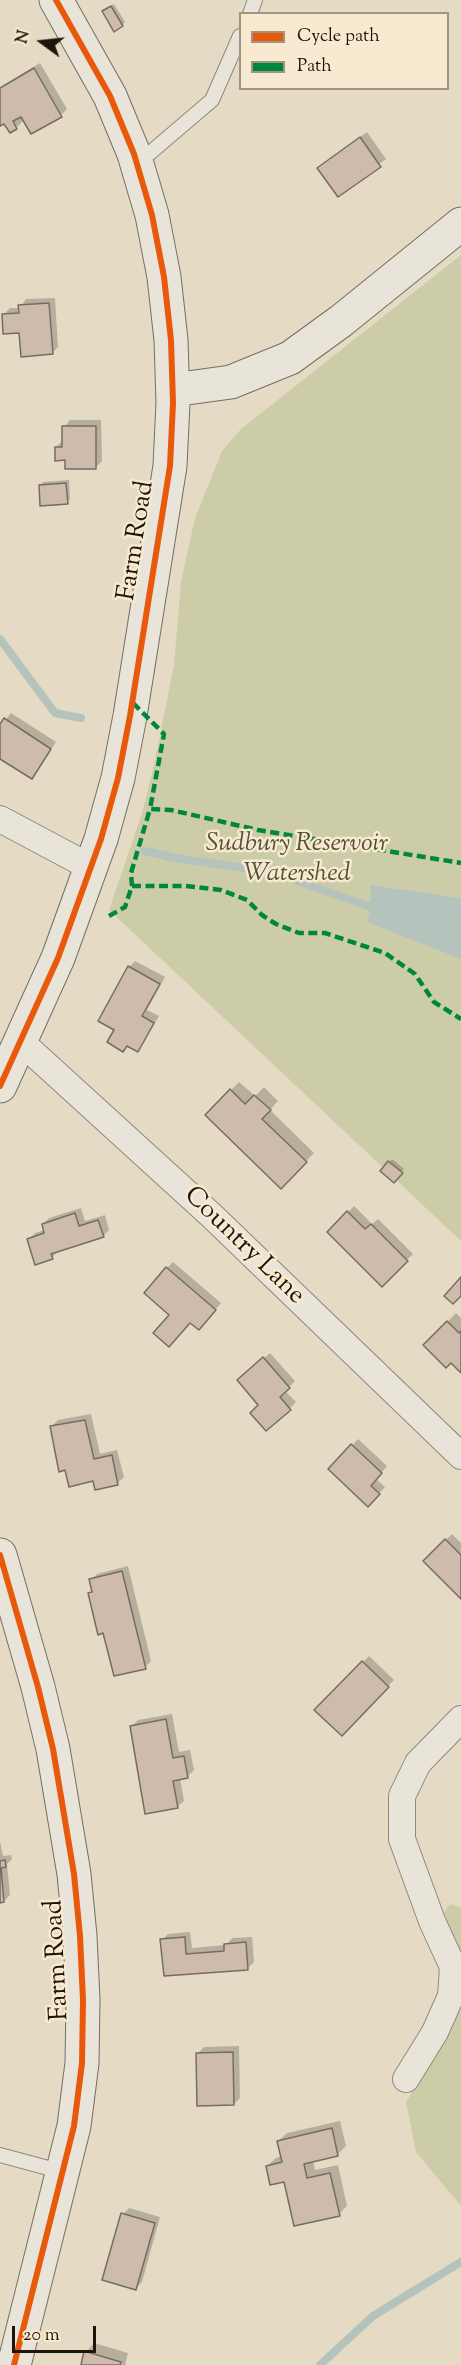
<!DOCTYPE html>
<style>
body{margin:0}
#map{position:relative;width:461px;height:2365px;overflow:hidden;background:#e5dac4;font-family:"Sorts Mill Goudy",serif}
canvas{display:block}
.legend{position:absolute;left:239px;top:12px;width:210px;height:78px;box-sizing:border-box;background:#f7ead0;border:2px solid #a19581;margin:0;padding:8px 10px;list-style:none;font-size:18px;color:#1f150b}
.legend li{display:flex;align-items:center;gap:12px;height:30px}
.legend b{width:30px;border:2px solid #a19581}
.north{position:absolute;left:12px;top:12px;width:60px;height:60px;-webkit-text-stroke:4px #f7ead0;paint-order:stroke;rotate:285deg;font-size:16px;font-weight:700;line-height:24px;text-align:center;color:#1f150b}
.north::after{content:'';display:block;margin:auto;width:21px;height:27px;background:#1f150b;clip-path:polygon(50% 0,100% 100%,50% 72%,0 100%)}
.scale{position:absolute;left:12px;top:2326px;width:84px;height:27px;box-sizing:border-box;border:3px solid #1f150b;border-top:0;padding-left:8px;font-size:18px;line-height:21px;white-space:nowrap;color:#1f150b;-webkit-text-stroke:4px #f7ead0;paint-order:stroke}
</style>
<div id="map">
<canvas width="461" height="2365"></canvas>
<ul class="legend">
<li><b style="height:8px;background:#e8590c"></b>Cycle path</li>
<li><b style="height:8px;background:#00873e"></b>Path</li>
</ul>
<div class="north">N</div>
<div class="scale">20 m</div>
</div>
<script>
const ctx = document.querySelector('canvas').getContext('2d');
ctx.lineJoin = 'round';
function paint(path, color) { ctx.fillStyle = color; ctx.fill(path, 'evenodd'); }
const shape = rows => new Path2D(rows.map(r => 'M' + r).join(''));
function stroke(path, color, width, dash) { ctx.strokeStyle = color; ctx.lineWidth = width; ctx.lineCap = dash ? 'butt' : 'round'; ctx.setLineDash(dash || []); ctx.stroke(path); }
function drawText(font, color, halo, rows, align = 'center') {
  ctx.font = font + ' "Sorts Mill Goudy",serif'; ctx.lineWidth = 5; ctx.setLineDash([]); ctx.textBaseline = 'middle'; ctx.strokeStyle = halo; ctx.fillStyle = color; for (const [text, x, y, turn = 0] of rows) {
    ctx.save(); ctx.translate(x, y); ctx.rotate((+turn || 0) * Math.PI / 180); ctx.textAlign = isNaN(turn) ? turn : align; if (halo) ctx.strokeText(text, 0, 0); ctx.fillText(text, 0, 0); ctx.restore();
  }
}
const green = shape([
 [461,255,461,1241,109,910,143,810,155,760,174,665,181,582,195,518,222,451,241,429],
 [450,1904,461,1908,461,1962,439,1920],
 [461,2001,461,2206,416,2152,406,2102,451,2029]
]);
const water = shape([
 [370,885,461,898,461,959,367,922,371,907]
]);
const shadow = shape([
 [114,4,125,22,122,25,107,9],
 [40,63,67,109,61,115,24,120,16,128,4,122,0,124,0,87],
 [367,132,386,159,338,195,319,168],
 [55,298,58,347,52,353,20,332,3,315,10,308,20,308,26,299],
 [70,420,101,420,102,461,96,467,66,459,56,447,62,441,64,427],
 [69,480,70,499,67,502,40,485,43,482],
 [11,713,56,742,32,777,0,757,0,727],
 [135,961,165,977,147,1010,159,1016,143,1044,137,1050,128,1045,123,1050,129,967],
 [239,1082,255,1096,264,1087,278,1101,270,1110,314,1153,281,1187,207,1115],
 [392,1159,404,1169,394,1181,382,1171],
 [354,1206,372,1224,378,1219,413,1254,382,1285,329,1232],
 [81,1208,85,1221,105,1215,109,1230,103,1236,58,1250,52,1258,28,1240,35,1233,45,1230,43,1224,49,1218],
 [173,1262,221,1303,205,1322,191,1321,171,1314,167,1268],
 [456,1313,461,1318,461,1371,451,1361,425,1345],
 [270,1353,295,1381,285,1391,296,1402,290,1408,245,1374],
 [91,1414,100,1454,117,1450,124,1477,117,1484,94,1479,52,1426,58,1420],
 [358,1439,387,1466,376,1479,385,1487,368,1505,330,1469],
 [452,1534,461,1543,461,1597,425,1561],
 [128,1566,151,1661,145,1667,104,1631,90,1593,93,1590,91,1580,97,1574],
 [369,1656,394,1680,342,1734,317,1710],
 [172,1714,179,1752,190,1750,194,1770,187,1777,180,1778,184,1801,177,1807,132,1726,138,1720],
 [0,1841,3,1856,11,1855,12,1859,7,1864,10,1895,4,1901,0,1901],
 [190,1932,192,1948,226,1945,232,1938,252,1937,254,1962,248,1968,165,1975,162,1940,168,1934],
 [239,2046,240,2098,234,2104,198,2053,204,2047],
 [340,2121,346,2146,337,2155,313,2160,315,2170,338,2165,347,2206,339,2214,267,2166,276,2158,282,2156,278,2141,287,2133],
 [129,2208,160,2217,142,2282,136,2288,123,2214],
 [94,2343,128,2353,125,2365,82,2365,86,2352]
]);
const stream = shape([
 [0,639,55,713,81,718],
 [145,851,175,858,272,872,371,907],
 [320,2365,373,2316,461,2262]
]);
const building = shape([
 [111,6,123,26,114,32,102,11,111,6],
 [34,68,62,117,31,134,21,117,13,121,17,129,10,133,4,124,0,126,0,88,34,68],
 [360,137,381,167,338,197,317,168,360,137],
 [49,303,53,354,21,357,19,333,3,334,2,314,19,313,18,305,49,303],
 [62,426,96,426,96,469,65,469,65,460,55,461,55,447,62,447,62,426],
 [66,483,68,504,40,506,39,485,66,483],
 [4,718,51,749,32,779,0,759,0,724,4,718],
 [128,966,160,984,142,1016,154,1023,138,1052,127,1046,123,1052,107,1042,114,1030,98,1021,128,966],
 [230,1089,245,1104,254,1095,271,1110,262,1119,307,1162,281,1189,205,1115,230,1089],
 [388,1161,403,1173,394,1183,380,1171,388,1161],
 [347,1211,365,1229,371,1224,408,1261,382,1287,327,1232,347,1211],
 [75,1213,79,1226,98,1220,104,1237,51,1254,53,1259,35,1265,27,1239,44,1233,42,1224,75,1213],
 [166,1267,216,1310,199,1330,190,1323,169,1347,153,1333,169,1315,144,1293,166,1267],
 [461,1277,461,1296,453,1304,444,1296,461,1277],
 [447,1321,459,1333,461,1331,461,1373,451,1363,446,1368,423,1345,447,1321],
 [263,1357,290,1388,280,1397,291,1410,266,1431,250,1413,258,1405,237,1380,263,1357],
 [85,1420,94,1459,112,1455,118,1485,95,1490,93,1481,69,1487,65,1470,59,1472,50,1426,85,1420],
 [351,1444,382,1473,371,1486,380,1494,368,1507,328,1469,351,1444],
 [445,1539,461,1555,461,1599,423,1561,445,1539],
 [122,1571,146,1669,114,1676,103,1633,98,1635,88,1593,92,1592,89,1579,122,1571],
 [362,1661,389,1687,342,1736,314,1710,362,1661],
 [166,1719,173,1758,184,1756,188,1778,173,1781,178,1808,145,1814,130,1726,166,1719],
 [5,1860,6,1867,1,1868,4,1902,0,1903,0,1861,5,1860],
 [185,1937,186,1954,224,1951,224,1944,246,1942,248,1970,164,1976,160,1939,185,1937],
 [233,2052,234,2105,197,2106,196,2053,233,2052],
 [332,2128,338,2156,304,2164,307,2178,330,2173,340,2216,294,2226,284,2182,270,2185,266,2166,282,2162,277,2141,332,2128],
 [121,2213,155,2223,136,2290,102,2280,121,2213],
 [84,2351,121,2362,120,2365,81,2365,84,2351]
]);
const lane = shape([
 [250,14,255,0],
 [137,164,212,100,240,36],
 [0,2155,63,2172]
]);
const street = shape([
 [0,819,92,868],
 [20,1041,212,1216,461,1456],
 [406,2079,435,2032,451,1996,453,1967,432,1921,402,1839,402,1796,418,1763,461,1719]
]);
const secondary = shape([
 [173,390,231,382,290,358,341,321,461,224],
 [0,1086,58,958,101,839,118,778,130,716,170,466,173,403,171,340,164,277,152,215,134,154,110,96,56,0],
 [0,1555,38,1687,53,1749,74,1874,80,1936,83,2000,82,2063,74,2126,14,2365]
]);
const quiet = shape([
 [133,703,164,734,150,809],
 [132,886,131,873,150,809,171,810,258,830,461,863],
 [109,916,125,907,132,886,186,886,221,890,247,900,262,915,276,924,299,933,325,933,385,953,415,974,434,1002,461,1019]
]);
const cycleway = shape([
 [0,1086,58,958,101,839,118,778,130,716,170,466,173,403,171,340,164,277,152,215,134,154,110,96,56,0],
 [0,1555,38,1687,53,1749,74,1874,80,1936,83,2000,82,2063,74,2126,14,2365]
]);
const streetNames = [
 ["Farm Road",138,541,-81],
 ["Country Lane",243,1247,44],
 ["Farm Road",59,1960,-93]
];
const parkNames = [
 ["Sudbury Reservoir",297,846],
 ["Watershed",297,876]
];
paint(green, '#cccda8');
paint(water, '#b5c3bd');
paint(shadow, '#0003');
stroke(stream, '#b5c3bd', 8);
paint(building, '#cebbab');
stroke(building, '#746e62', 1.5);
stroke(lane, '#90897b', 16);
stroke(street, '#90897b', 28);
stroke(secondary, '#746e62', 35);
stroke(lane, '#e9e4d9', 14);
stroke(street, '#e9e4d9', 26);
stroke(secondary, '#e9e4d9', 33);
stroke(quiet, '#00873e', 4.5, [9, 4.5]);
stroke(cycleway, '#e8590c', 6);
drawText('26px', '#1f150b', '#f7ead0', streetNames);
drawText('italic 26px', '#54523a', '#f7ead0', parkNames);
</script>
